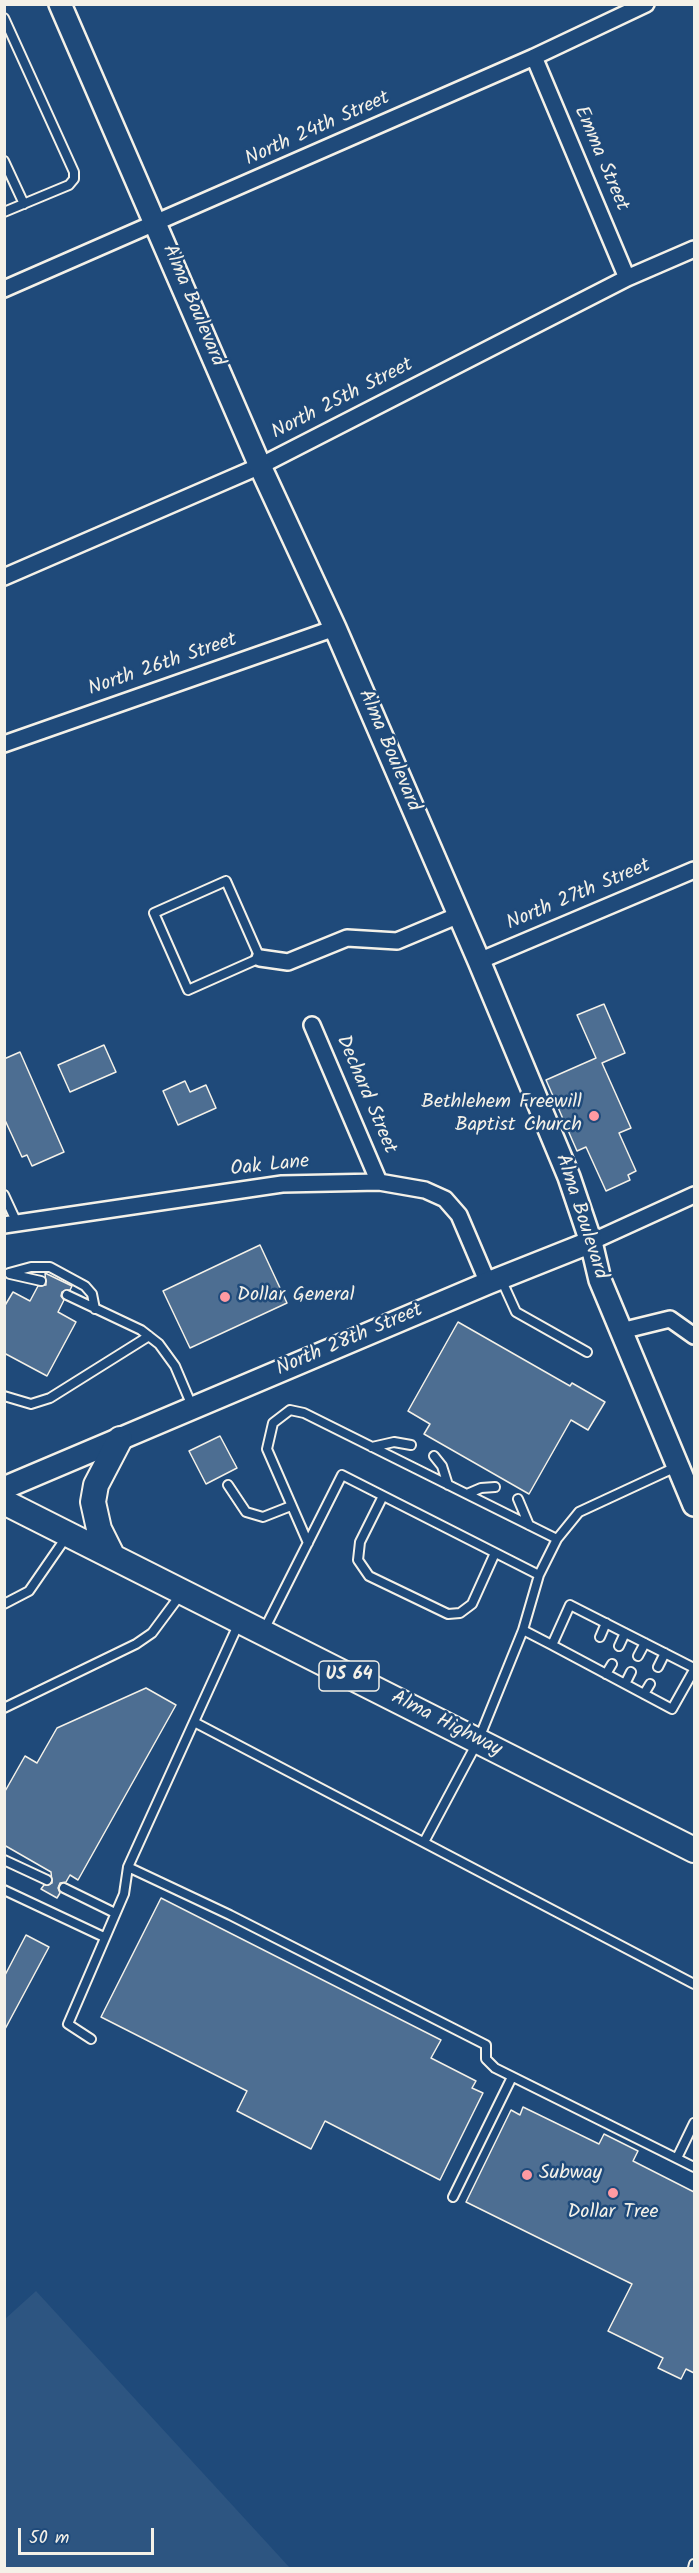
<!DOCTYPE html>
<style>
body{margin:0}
#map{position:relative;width:699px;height:2573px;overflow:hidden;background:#1f4a7a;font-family:Kalam,sans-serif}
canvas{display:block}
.frame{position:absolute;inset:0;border:6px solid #f4f1e8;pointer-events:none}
.scale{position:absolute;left:18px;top:2528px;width:136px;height:27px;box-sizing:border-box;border:3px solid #f4f1e8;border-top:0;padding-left:8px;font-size:18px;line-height:21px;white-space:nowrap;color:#f4f1e8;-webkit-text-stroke:4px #1f4a7a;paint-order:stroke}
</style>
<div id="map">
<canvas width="699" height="2573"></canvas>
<div class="frame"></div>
<div class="scale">50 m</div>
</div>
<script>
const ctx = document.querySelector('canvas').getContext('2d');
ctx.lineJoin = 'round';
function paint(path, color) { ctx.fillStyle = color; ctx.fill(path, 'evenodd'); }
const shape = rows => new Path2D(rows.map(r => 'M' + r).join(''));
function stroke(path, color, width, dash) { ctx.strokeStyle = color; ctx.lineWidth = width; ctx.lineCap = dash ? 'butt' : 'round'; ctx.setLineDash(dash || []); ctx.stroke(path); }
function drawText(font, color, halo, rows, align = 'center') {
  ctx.font = font + ' Kalam,sans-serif'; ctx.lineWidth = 5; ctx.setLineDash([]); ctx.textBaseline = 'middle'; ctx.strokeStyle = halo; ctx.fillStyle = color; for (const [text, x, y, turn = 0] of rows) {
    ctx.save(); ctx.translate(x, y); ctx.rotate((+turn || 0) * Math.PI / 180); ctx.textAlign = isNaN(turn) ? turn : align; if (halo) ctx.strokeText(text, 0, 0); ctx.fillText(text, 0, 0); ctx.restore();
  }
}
const built = shape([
 [36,2291,290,2568,5,2568,5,2319]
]);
const building = shape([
 [604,1004,625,1053,602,1063,631,1128,619,1133,636,1171,628,1175,630,1180,606,1191,586,1147,577,1151,546,1080,596,1058,577,1015,604,1004],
 [104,1045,116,1072,70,1092,58,1065,104,1045],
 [20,1052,64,1152,32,1166,27,1155,22,1157,4,1118,4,1059,20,1052],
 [185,1081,190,1092,206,1085,216,1108,178,1125,163,1091,185,1081],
 [260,1245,287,1303,190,1348,163,1291,260,1245],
 [45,1273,72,1286,70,1290,62,1292,61,1296,64,1300,58,1312,76,1322,47,1376,4,1353,4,1307,13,1292,30,1301,38,1286,46,1285,45,1273],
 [458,1322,570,1386,572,1383,605,1402,588,1430,571,1420,529,1494,424,1434,430,1424,408,1411,458,1322],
 [220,1436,237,1468,206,1484,189,1451,220,1436],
 [146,1688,176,1705,78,1880,70,1875,66,1882,60,1883,58,1888,60,1893,57,1898,41,1889,44,1885,52,1883,51,1872,4,1845,4,1793,25,1756,37,1763,57,1728,146,1688],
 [161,1898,441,2040,431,2058,476,2081,472,2088,483,2093,440,2180,325,2121,311,2149,237,2111,247,2091,101,2017,161,1898],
 [26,1935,49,1947,4,2031,4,1977,26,1935],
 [523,2107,599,2144,604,2134,638,2151,633,2161,694,2192,694,2373,686,2369,681,2379,658,2368,663,2358,608,2331,632,2284,466,2202,511,2110,520,2115,523,2107]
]);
const lane = shape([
 [4,18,74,172,74,179,69,185,4,212],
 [4,161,24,204],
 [226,881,260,958,188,990,154,913,226,881],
 [4,1195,17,1223],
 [9,1273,31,1267,50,1267,85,1286,92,1294,95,1309],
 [10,1274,41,1281],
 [501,1279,516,1312,587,1352],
 [67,1295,141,1330,159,1344,175,1366,192,1406],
 [4,1396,31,1404,50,1398,149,1336],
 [372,1447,394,1442,411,1445],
 [434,1456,442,1466,448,1485],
 [228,1485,246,1512,263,1517,291,1506],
 [467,1494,481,1488,495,1487],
 [383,1496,360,1542,358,1560,369,1576,448,1614,460,1613,472,1604,495,1553],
 [518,1499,529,1525],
 [308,1543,267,1449,273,1423,290,1410,304,1413,557,1539],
 [539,1575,557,1539,579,1512,676,1467],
 [4,1604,29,1591,67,1536],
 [264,1630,342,1475,539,1575,523,1630,478,1741,424,1842],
 [523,1630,552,1645,570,1605,694,1668],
 [600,1637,606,1623],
 [552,1645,672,1709,694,1670],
 [619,1646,625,1633],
 [638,1656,645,1643],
 [658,1667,665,1653],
 [606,1674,612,1664],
 [625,1684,631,1672],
 [644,1694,650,1684],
 [4,1708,136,1644,152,1633,181,1594],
 [194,1722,694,1984],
 [4,1860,47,1880],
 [128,1867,230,1915,486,2045,486,2059,495,2068,694,2167],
 [64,1888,115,1913],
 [4,1890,104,1937],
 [91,2039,68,2024,124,1894,128,1867,238,1625],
 [677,2158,694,2123],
 [453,2197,512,2077],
 [693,2568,694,2564]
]);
const street = shape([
 [534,57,627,278],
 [4,289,534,57,646,4],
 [4,577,260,466,627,278,694,249],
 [4,744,335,628],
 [260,958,288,962,347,938,397,941,459,915],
 [479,961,694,870],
 [312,1025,379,1182],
 [4,1225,282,1184,379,1182,425,1190,445,1199,459,1215,488,1283],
 [591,1242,694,1195],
 [621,1331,670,1319,694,1336]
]);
const secondary = shape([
 [60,4,260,466,335,628,479,961,569,1177,591,1242,600,1280,694,1505],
 [4,1488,488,1283,591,1242]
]);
const primary = shape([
 [4,1502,694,1850],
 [113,1557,99,1529,93,1502,96,1485,120,1439]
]);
const markers = [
 [594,1116,6,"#ff9aa2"],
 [225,1297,6,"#ff9aa2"],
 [527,2175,6,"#ff9aa2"],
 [613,2193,6,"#ff9aa2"]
];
const shields = [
 [349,1676,60]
];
const shieldNames = [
 ["US 64",349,1676]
];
const streetNames = [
 ["North 24th Street",318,130,-24],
 ["Emma Street",600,159,67],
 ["Alma Boulevard",192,306,67],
 ["North 25th Street",343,400,-27],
 ["North 26th Street",163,666,-19],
 ["Alma Boulevard",388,751,67],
 ["North 27th Street",579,896,-23],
 ["Dechard Street",365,1095,67],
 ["Oak Lane",270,1167,-6],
 ["Alma Boulevard",580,1217,72],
 ["North 28th Street",350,1341,-23],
 ["Alma Highway",446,1725,27]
];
const poiNames = [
 ["Bethlehem Freewill",582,1104,"right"],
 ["Baptist Church",582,1127,"right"],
 ["Dollar General",237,1297],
 ["Subway",539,2175],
 ["Dollar Tree",613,2214,"center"]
];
paint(built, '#2d5581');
paint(building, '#4d6e92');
stroke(building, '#f4f1e8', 1.5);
stroke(lane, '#f4f1e8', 12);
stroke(street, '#f4f1e8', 20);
stroke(secondary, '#f4f1e8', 26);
stroke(primary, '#f4f1e8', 28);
stroke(lane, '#1f4a7a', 8);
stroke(street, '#1f4a7a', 15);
stroke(secondary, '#1f4a7a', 21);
stroke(primary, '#1f4a7a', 24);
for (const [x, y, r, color] of markers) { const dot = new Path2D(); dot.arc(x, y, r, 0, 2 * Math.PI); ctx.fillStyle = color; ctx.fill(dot); stroke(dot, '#1f4a7a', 2); }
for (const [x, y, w] of shields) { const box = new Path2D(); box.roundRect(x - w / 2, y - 15, w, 30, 4.5); ctx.fillStyle = '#1f4a7a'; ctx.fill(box); stroke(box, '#f4f1e8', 1.5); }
drawText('bold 18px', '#f4f1e8', null, shieldNames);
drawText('20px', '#f4f1e8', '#1f4a7a', streetNames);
drawText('20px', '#f4f1e8', '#1f4a7a', poiNames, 'left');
</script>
